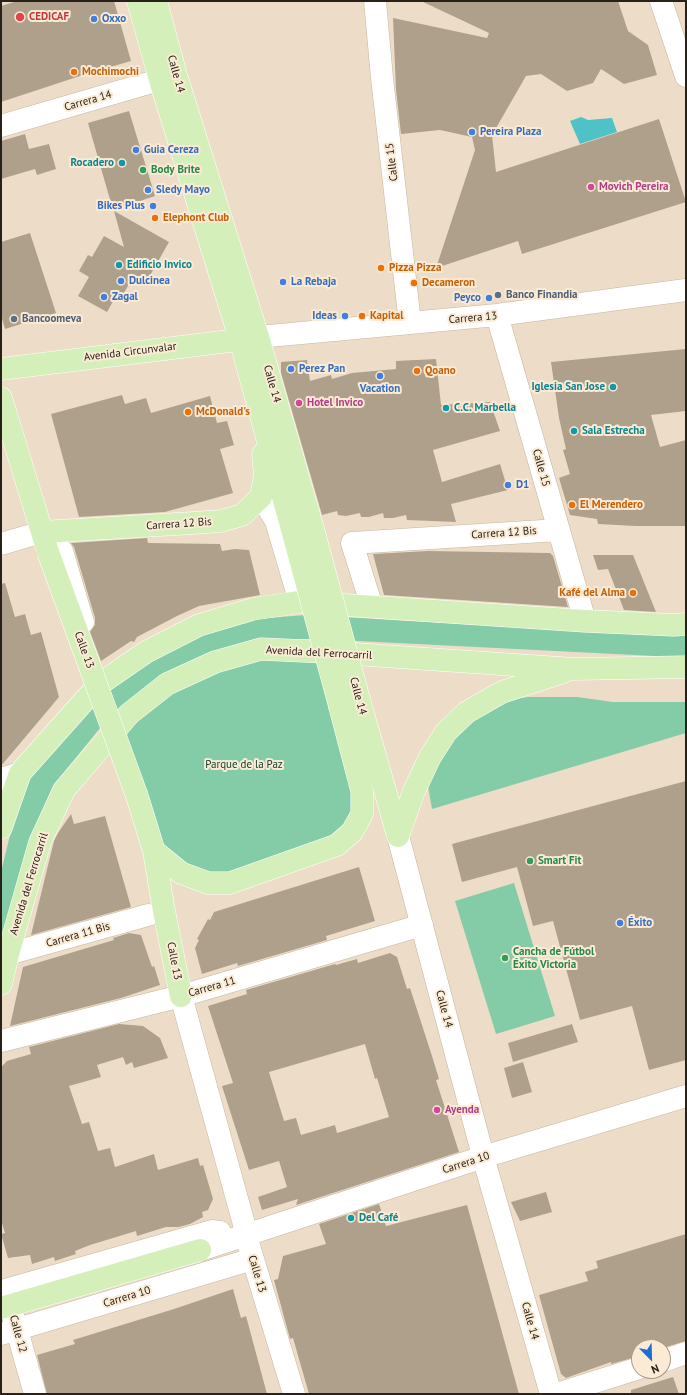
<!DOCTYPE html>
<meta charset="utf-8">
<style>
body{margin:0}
#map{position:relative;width:687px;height:1395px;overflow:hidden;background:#edddc8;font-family:"PT Sans",sans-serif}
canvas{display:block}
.frame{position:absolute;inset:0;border:2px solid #272119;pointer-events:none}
.north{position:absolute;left:631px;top:1339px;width:40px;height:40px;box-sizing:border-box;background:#fbebd5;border:1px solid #a69a8a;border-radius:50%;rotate:157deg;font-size:11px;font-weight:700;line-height:16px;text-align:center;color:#272119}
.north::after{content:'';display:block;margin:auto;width:14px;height:18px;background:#1f6cd7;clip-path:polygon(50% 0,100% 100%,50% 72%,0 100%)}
</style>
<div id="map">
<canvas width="687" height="1395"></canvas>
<div class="frame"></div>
<div class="north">N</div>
</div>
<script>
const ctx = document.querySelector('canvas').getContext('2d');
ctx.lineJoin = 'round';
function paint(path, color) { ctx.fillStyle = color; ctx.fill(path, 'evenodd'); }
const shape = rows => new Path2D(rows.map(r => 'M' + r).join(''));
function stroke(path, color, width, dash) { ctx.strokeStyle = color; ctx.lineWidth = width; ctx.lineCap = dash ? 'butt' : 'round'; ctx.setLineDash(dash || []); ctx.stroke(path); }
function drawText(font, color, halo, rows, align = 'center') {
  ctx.font = font + ' "PT Sans",sans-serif'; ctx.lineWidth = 4; ctx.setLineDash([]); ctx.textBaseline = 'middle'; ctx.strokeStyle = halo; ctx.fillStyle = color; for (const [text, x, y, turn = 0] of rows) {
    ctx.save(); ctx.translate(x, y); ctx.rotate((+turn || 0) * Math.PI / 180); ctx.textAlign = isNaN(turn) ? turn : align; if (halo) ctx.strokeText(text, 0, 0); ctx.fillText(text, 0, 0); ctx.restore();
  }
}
const green = shape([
 [306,615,674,636,686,634,686,656,674,657,318,639,259,639,122,706,100,728,53,786,30,839,1,943,1,872,11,831,31,777,91,709,108,691,152,660,203,634,255,619],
 [325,652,362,791,352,832,230,883,154,851,112,732,215,662],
 [528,697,577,697,613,702,686,702,686,733,432,809,428,786,433,773,457,731,508,700],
 [514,883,555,1016,496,1034,455,901]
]);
const water = shape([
 [581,117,588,120,612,118,617,132,580,144,570,121]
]);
const building = shape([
 [17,1,114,1,131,61,86,74,1,102,1,6],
 [421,1,618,1,628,31,648,45,657,75,624,84,601,69,593,83,567,91,541,74,526,76,492,135,496,172,659,119,686,202,522,254,518,241,436,268,475,150,472,137,440,130,401,134,396,90,393,18,487,38,489,33],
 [129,111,155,196,113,210,88,123],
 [25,134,29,149,49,144,56,169,37,175,35,169,1,179,1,141],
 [114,211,169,242,144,286,132,279,121,298,116,296,107,312,78,296,89,277,79,271,88,255,92,257,104,236,124,247],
 [30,233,56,313,5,329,1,315,1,242],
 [686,349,686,411,651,415,660,447,686,440,686,526,636,526,598,524,597,519,570,515,559,478,570,474,563,450,566,449,559,418,551,362],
 [436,359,441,405,490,402,500,431,433,450,442,482,500,464,508,490,451,504,456,522,407,520,406,515,393,518,384,518,383,513,369,517,361,517,360,513,346,516,338,515,337,511,322,515,281,373,281,362,307,360,310,381,331,375,332,379,352,373,396,369,396,361],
 [122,395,125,404,146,398,151,413,210,396,217,423,227,421,234,445,220,449,233,493,165,512,79,517,51,414],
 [147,538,148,543,220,544,222,551,235,549,249,550,260,595,199,606,177,616,137,637,134,642,131,641,101,661,90,632,95,625,95,618,74,547,71,543],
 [428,551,550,553,553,556,568,607,384,595,373,554],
 [593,555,633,555,656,612,624,610,608,569,598,570],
 [5,583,15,617,25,614,31,635,41,632,59,697,1,766,1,584],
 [686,781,686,1060,649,1070,632,1006,580,1020,553,921,533,926,517,867,462,882,452,844],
 [71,814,74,824,105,816,131,907,31,935,54,841,58,833],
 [359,867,375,921,326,936,327,940,238,966,237,963,202,974,195,948,199,940,197,939,208,919,210,920,214,912],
 [129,933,141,935,152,967,154,966,160,985,121,998,10,1026,23,967,114,940,113,938],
 [390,953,397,957,407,989,410,988,432,1056,439,1079,436,1080,459,1152,296,1205,298,1199,262,1210,258,1197,287,1187,279,1161,249,1170,222,1086,233,1083,208,1006,247,994,246,990,335,964,336,965,357,959,358,963],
 [365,1044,375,1079,377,1078,389,1117,337,1133,335,1125,301,1135,296,1118,284,1121,269,1072],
 [119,1024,143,1026,160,1038,168,1058,134,1068,132,1062,126,1065,123,1057,97,1065,101,1077,69,1086,82,1124,89,1122,98,1151,110,1148,115,1167,154,1154,158,1170,198,1158,200,1166,203,1165,213,1199,208,1210,202,1212,203,1217,190,1224,179,1227,166,1227,137,1236,136,1231,90,1245,75,1251,76,1254,55,1261,54,1257,32,1264,30,1255,8,1258,1,1234,5,1233,1,1220,1,1067,7,1061,31,1054,29,1047],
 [572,1024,578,1042,513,1062,508,1043],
 [523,1062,532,1092,512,1098,504,1068],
 [546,1192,552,1212,520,1221,511,1202],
 [379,1204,386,1226,467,1205,519,1394,309,1394,293,1338,290,1339,274,1280,278,1279,283,1256,326,1244,319,1224],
 [686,1234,686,1341,663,1348,639,1347,639,1356,611,1364,611,1362,566,1378,561,1374,539,1295,588,1281,585,1272,598,1268,596,1261],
 [233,1289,241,1318,246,1316,267,1394,47,1394,37,1355,75,1344,73,1340,174,1309],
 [673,1377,679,1394,631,1394,631,1390]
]);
const minor = shape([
 [375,1,382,78,410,323],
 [661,1,686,76],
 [1,126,176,75],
 [497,315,585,621],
 [258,337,497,315,686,290],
 [261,497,276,521,300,602],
 [1,544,42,532,62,551,83,622],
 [372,607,352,543,559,530],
 [1,779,20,773],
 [398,836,486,1167,551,1394],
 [8,954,148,915],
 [181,996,247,1235,249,1246,294,1394],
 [1,1041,181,996,422,925],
 [200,1250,483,1157,686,1096],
 [5,1290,212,1231,220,1232],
 [13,1316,35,1394],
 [1,1334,253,1259],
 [663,1361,686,1353],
 [557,1394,639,1368]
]);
const major = shape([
 [138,1,160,80,240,339,293,533],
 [156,1,176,75,258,337,313,529],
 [1,369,254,338],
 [1,398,46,545],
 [42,532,193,523,221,521,242,515,261,497,265,475,263,454],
 [360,703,398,836],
 [137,796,154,851,164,911,181,996],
 [1,828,20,773,84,701,101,683,146,652,199,625,253,609,300,602,585,621,674,625,686,624],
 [398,836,414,791,430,757,446,732,467,712,502,692,563,672],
 [154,851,181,873,208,883,230,883,337,845,352,832,362,814,362,791,340,707],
 [1,984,8,954,40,842,64,790,129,714,167,684,215,662,261,649,325,652,574,669,686,667]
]);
const majorBridge = shape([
 [313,529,360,703],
 [293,533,340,707],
 [48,552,137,796],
 [1,1308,200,1250]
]);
const markers = [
 [20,17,5,"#e0444e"],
 [94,19,4,"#3f7fe0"],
 [74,72,4,"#e8710a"],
 [472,132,4,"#3f7fe0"],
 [136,150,4,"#3f7fe0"],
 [122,163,4,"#0f9aa8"],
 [143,170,4,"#2e9e5b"],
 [591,187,4,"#d1479c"],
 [148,190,4,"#3f7fe0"],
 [153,206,4,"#3f7fe0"],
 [155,218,4,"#e8710a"],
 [119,265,4,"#0f9aa8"],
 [381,268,4,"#e8710a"],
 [121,281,4,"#3f7fe0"],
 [283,282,4,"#3f7fe0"],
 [414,283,4,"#e8710a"],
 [498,295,4,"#5c6f8a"],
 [104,297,4,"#3f7fe0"],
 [489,298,4,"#3f7fe0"],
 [345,316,4,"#3f7fe0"],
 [362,316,4,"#e8710a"],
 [14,319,4,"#5c6f8a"],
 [291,369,4,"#3f7fe0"],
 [417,371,4,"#e8710a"],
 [380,376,4,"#3f7fe0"],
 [613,387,4,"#0f9aa8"],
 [299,403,4,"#d1479c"],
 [446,408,4,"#0f9aa8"],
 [188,412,4,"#e8710a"],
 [574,431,4,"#0f9aa8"],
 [508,485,4,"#3f7fe0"],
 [572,505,4,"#e8710a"],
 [633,593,4,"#e8710a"],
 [530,861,4,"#2e9e5b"],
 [620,923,4,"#3f7fe0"],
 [505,958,4,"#2e9e5b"],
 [437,1110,4,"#d1479c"],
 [351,1218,4,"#0f9aa8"]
];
const healthNames = [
 ["CEDICAF",29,17]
];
const shopNames = [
 ["Oxxo",102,19],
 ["Pereira Plaza",480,132],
 ["Guia Cereza",144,150],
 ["Sledy Mayo",156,190],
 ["Bikes Plus",145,206,"right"],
 ["Dulcinea",129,281],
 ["La Rebaja",291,282],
 ["Zagal",112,297],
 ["Peyco",481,298,"right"],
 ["Ideas",337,316,"right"],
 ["Perez Pan",299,369],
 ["Vacation",380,389,"center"],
 ["D1",516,485],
 ["Éxito",628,923]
];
const foodNames = [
 ["Mochimochi",82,72],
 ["Elephont Club",163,218],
 ["Pizza Pizza",389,268],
 ["Decameron",422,283],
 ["Kapital",370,316],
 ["Qoano",425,371],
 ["McDonald's",196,412],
 ["El Merendero",580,505],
 ["Kafé del Alma",625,593,"right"]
];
const streetNames = [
 ["Calle 14",176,74,74],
 ["Carrera 14",88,101,-16],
 ["Calle 15",392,162,-97],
 ["Carrera 13",473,318,-5],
 ["Avenida Circunvalar",130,352,-7],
 ["Calle 14",272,384,74],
 ["Calle 15",541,468,74],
 ["Carrera 12 Bis",179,524,-4],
 ["Carrera 12 Bis",504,533,-4],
 ["Calle 13",84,650,70],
 ["Avenida del Ferrocarril",319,653,3],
 ["Calle 14",358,696,75],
 ["Avenida del Ferrocarril",29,884,-73],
 ["Carrera 11 Bis",78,935,-16],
 ["Calle 13",174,961,79],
 ["Carrera 11",212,987,-16],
 ["Calle 14",444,1009,75],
 ["Carrera 10",466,1163,-18],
 ["Calle 13",257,1274,73],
 ["Carrera 10",127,1297,-17],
 ["Calle 14",530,1321,74],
 ["Calle 12",18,1334,74]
];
const cultureNames = [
 ["Rocadero",114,163,"right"],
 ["Edificio Invico",127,265],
 ["Iglesia San Jose",605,387,"right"],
 ["C.C. Marbella",454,408],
 ["Sala Estrecha",582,431],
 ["Del Café",359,1218]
];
const leisureNames = [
 ["Body Brite",151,170],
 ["Smart Fit",538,861],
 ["Cancha de Fútbol",513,952],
 ["Éxito Victoria",513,965]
];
const hotelNames = [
 ["Movich Pereira",599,187],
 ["Hotel Invico",307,403],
 ["Ayenda",445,1110]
];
const serviceNames = [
 ["Banco Finandia",506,295],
 ["Bancoomeva",22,319]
];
const parkNames = [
 ["Parque de la Paz",244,765]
];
paint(green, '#84cca7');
paint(water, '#4fc2c8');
paint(building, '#afa08c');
stroke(minor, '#c5b5a0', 23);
stroke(major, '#fff', 23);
stroke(minor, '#fff', 22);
stroke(major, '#d5efba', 22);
stroke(majorBridge, '#fff', 23, []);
stroke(majorBridge, '#d5efba', 22);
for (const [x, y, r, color] of markers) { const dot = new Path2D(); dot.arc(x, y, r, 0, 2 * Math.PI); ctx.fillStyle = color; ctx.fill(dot); stroke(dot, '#fbebd5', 1.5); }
drawText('bold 11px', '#be3a42', '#fbebd5', healthNames, 'left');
drawText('bold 11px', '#366cbe', '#fbebd5', shopNames, 'left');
drawText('bold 11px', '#c56008', '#fbebd5', foodNames, 'left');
drawText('11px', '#272119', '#fbebd5', streetNames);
drawText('bold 11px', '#0d838f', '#fbebd5', cultureNames, 'left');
drawText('bold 11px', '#27864d', '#fbebd5', leisureNames, 'left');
drawText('bold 11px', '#b23c85', '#fbebd5', hotelNames, 'left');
drawText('bold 11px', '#4e5e75', '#fbebd5', serviceNames, 'left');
drawText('11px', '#0a3b27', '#fbebd5', parkNames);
</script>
